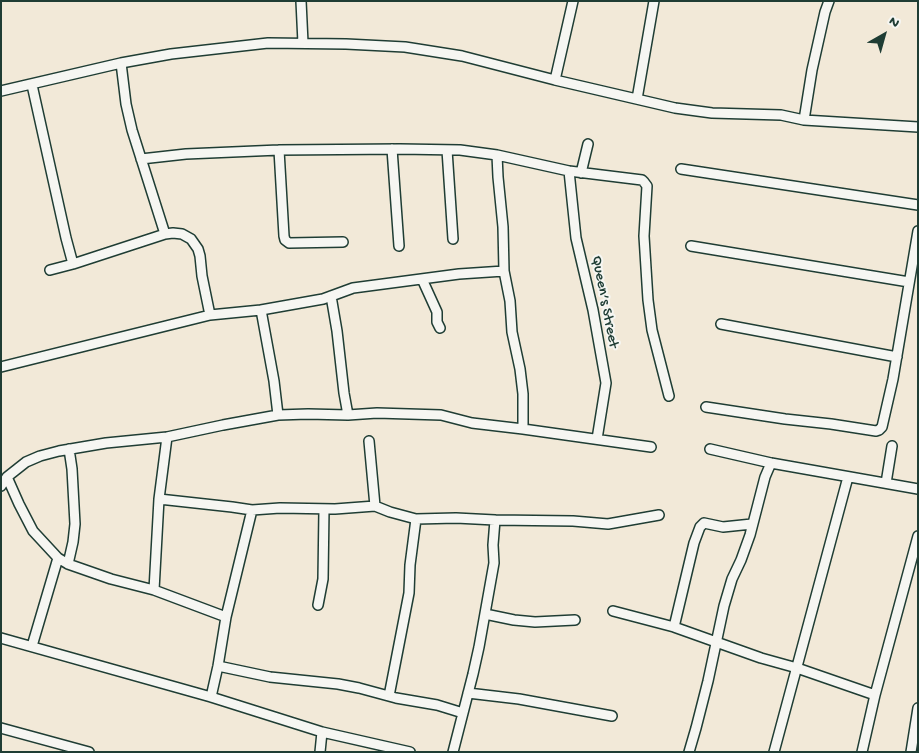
<!DOCTYPE html>
<meta charset="utf-8">
<style>
body{margin:0}
#map{position:relative;width:919px;height:753px;overflow:hidden;background:#f2e9d8;font-family:"Gochi Hand",sans-serif}
canvas{display:block}
.frame{position:absolute;inset:0;border:2px solid #1f3d34;pointer-events:none}
.north{position:absolute;left:859px;top:10px;width:50px;height:50px;-webkit-text-stroke:4px #f6f6f2;paint-order:stroke;rotate:38deg;font-size:14px;font-weight:700;line-height:20px;text-align:center;color:#1f3d34}
.north::after{content:'';display:block;margin:auto;width:18px;height:22px;background:#1f3d34;clip-path:polygon(50% 0,100% 100%,50% 72%,0 100%)}
</style>
<div id="map">
<canvas width="919" height="753"></canvas>
<div class="frame"></div>
<div class="north">N</div>
</div>
<script>
const ctx = document.querySelector('canvas').getContext('2d');
ctx.lineJoin = 'round';
const shape = rows => new Path2D(rows.map(r => 'M' + r).join(''));
function stroke(path, color, width, dash) { ctx.strokeStyle = color; ctx.lineWidth = width; ctx.lineCap = dash ? 'butt' : 'round'; ctx.setLineDash(dash || []); ctx.stroke(path); }
function drawText(font, color, halo, rows, align = 'center') {
  ctx.font = font + ' "Gochi Hand",sans-serif'; ctx.lineWidth = 4; ctx.setLineDash([]); ctx.textBaseline = 'middle'; ctx.strokeStyle = halo; ctx.fillStyle = color; for (const [text, x, y, turn = 0] of rows) {
    ctx.save(); ctx.translate(x, y); ctx.rotate((+turn || 0) * Math.PI / 180); ctx.textAlign = isNaN(turn) ? turn : align; if (halo) ctx.strokeText(text, 0, 0); ctx.fillText(text, 0, 0); ctx.restore();
  }
}
const minor = shape([
 [301,1,303,43],
 [121,63,126,104,132,130,165,234],
 [555,80,573,1],
 [32,85,66,238,73,264],
 [1,91,121,63,171,54,268,43,346,44,405,47,462,56,555,80,675,108,712,113,781,115,804,120,918,127],
 [637,99,654,1],
 [804,120,812,70,825,12,829,1],
 [392,149,399,246],
 [279,150,284,236,285,240,289,243,343,242],
 [447,150,453,239],
 [497,155,498,177,503,227,504,271,510,301,512,332,520,369,523,394,523,429],
 [141,159,186,154,279,150,400,149,460,150,497,155,569,171,642,180,644,182,647,186,644,236,648,300,652,330,669,396],
 [681,169,918,205],
 [569,171,576,238,593,310,606,383,597,439],
 [581,173,588,144],
 [691,246,909,282],
 [50,270,73,264,165,234,173,233,182,234,191,239,198,249,200,256,202,276,210,315],
 [422,279,437,312,437,322,440,328],
 [331,296,337,331,344,393,348,415],
 [261,310,274,381,278,415],
 [721,324,897,357],
 [1,367,210,315,261,310,323,299,353,288,459,274,504,271],
 [706,407,785,419,831,424,876,431,879,430,882,427,893,379,918,231],
 [369,441,375,506],
 [710,449,771,463,918,489],
 [7,477,19,504,33,531,58,558],
 [886,483,892,446],
 [1,486,7,477,26,462,40,456,59,451,106,443,167,437,223,425,278,415,308,414,348,415,377,413,441,415,472,423,523,429,651,447],
 [159,499,232,507,252,510,280,508,335,509,375,506,390,512,416,519,456,518,495,520,573,521,608,524,659,515],
 [68,564,73,542,75,524,72,469,69,449],
 [154,590,159,499,167,437],
 [318,605,323,579,324,509],
 [613,611,674,627,761,658,797,668,875,695],
 [485,614,514,620,535,622,575,620],
 [226,617,252,510],
 [674,627,694,543,700,527,704,523,723,527,752,524],
 [1,638,211,697,322,732,410,752],
 [32,646,58,558,68,564,111,579,154,590,226,617,218,666,211,697],
 [218,666,270,677,338,684,359,688,396,698,437,705,463,713],
 [468,693,519,699,612,716],
 [389,696,409,593,410,565,416,519],
 [1,728,89,752],
 [320,752,322,732],
 [453,752,473,674,479,647,494,563,493,545,495,520],
 [689,752,696,728,708,681,724,606,732,579,741,560,750,535,765,477,771,463],
 [774,752,848,477],
 [862,752,875,695,918,536],
 [911,752,918,708]
]);
const streetNames = [
 ["Queen’s Street",604,302,79]
];
stroke(minor, '#1f3d34', 12);
stroke(minor, '#f6f6f2', 9);
drawText('15px', '#1f3d34', '#f6f6f2', streetNames);
</script>
